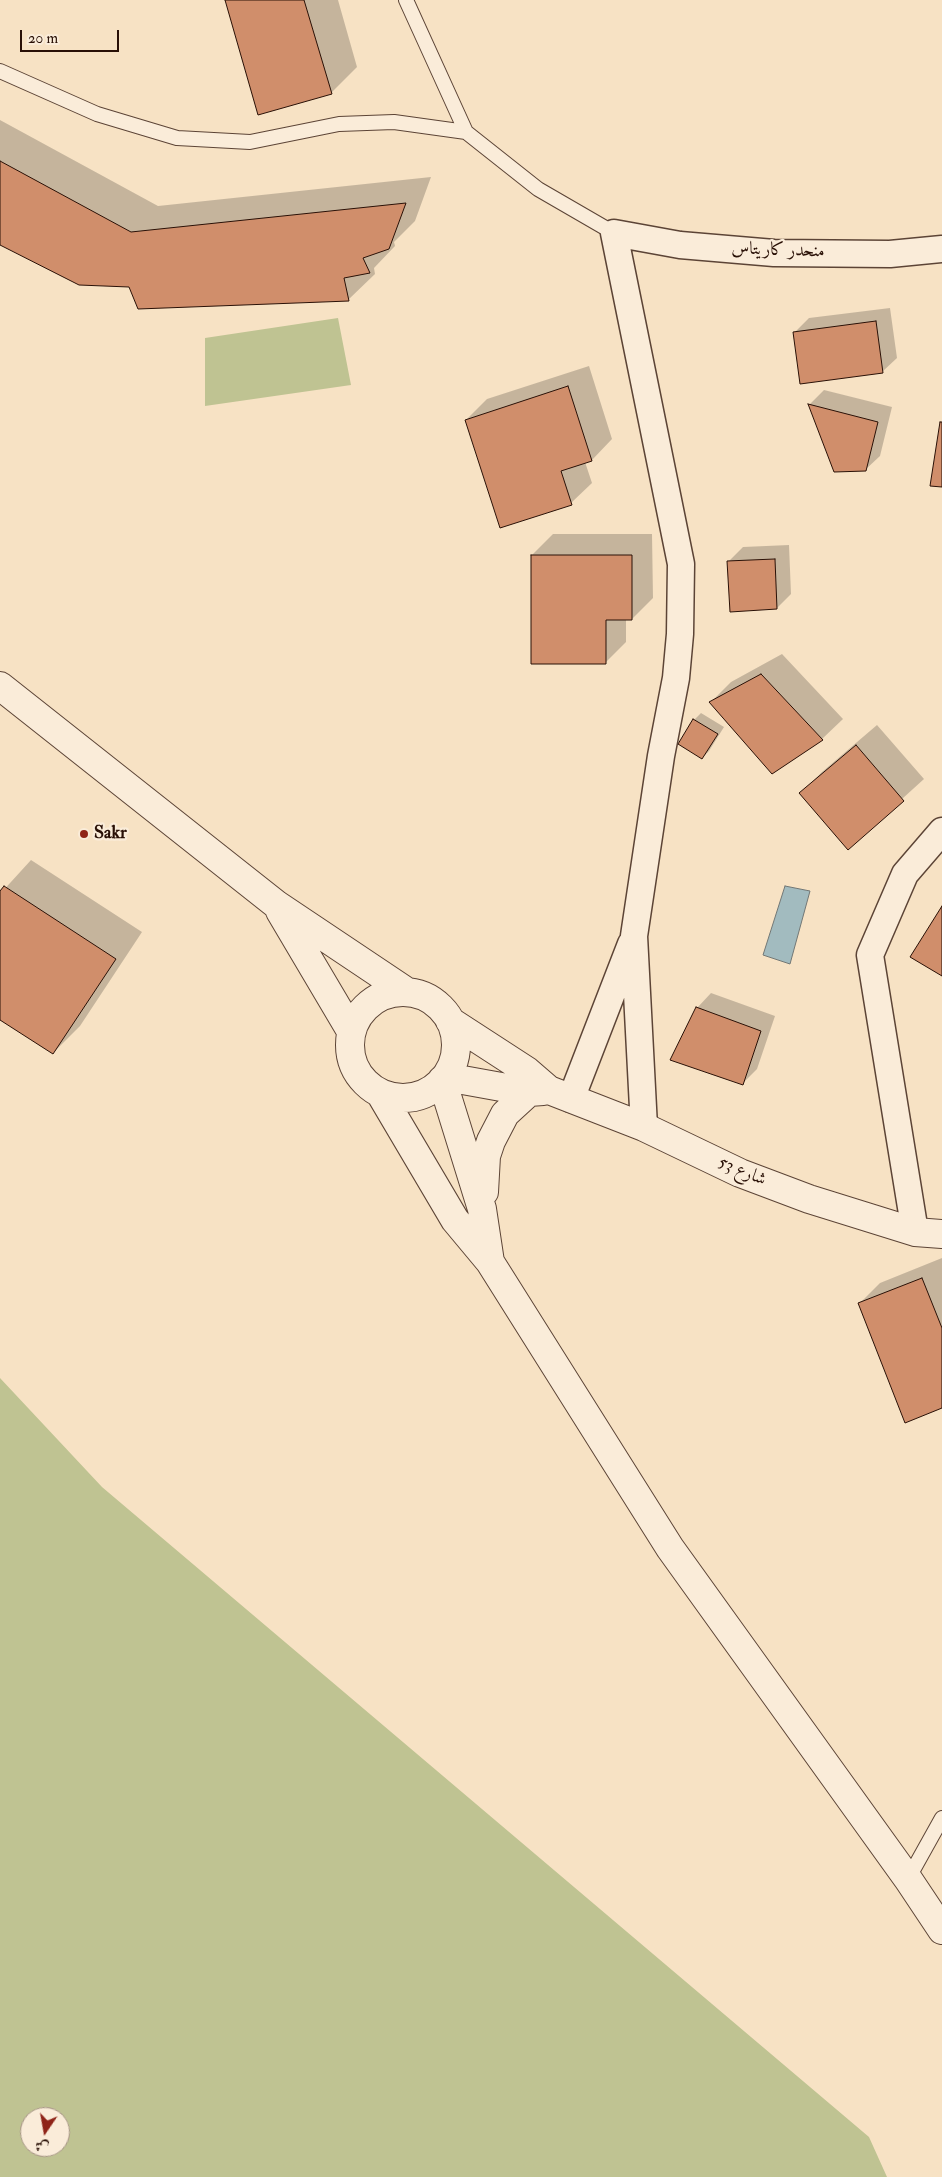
<!DOCTYPE html>
<meta charset="utf-8">
<style>
body{margin:0}
#map{position:relative;width:942px;height:2177px;overflow:hidden;background:#f7e2c4;font-family:"IM FELL Double Pica",Amiri,serif}
canvas{display:block}
.north{position:absolute;left:20px;top:2107px;width:50px;height:50px;box-sizing:border-box;background:#faecd9;border:1px solid #a69485;border-radius:50%;rotate:192deg;font-size:14px;font-weight:700;line-height:20px;text-align:center;color:#291006}
.north::after{content:'';display:block;margin:auto;width:18px;height:22px;background:#8f2418;clip-path:polygon(50% 0,100% 100%,50% 72%,0 100%)}
.scale{position:absolute;left:20px;top:30px;width:99px;height:22px;box-sizing:border-box;border:2px solid #291006;border-top:0;padding-left:6px;font-size:15px;line-height:18px;white-space:nowrap;color:#291006;-webkit-text-stroke:4px #faecd9;paint-order:stroke}
</style>
<div id="map">
<canvas width="942" height="2177"></canvas>
<div class="north">ش</div>
<div class="scale">20 m</div>
</div>
<script>
const ctx = document.querySelector('canvas').getContext('2d');
ctx.lineJoin = 'round';
function paint(path, color) { ctx.fillStyle = color; ctx.fill(path, 'evenodd'); }
const shape = rows => new Path2D(rows.map(r => 'M' + r).join(''));
function stroke(path, color, width, dash) { ctx.strokeStyle = color; ctx.lineWidth = width; ctx.lineCap = dash ? 'butt' : 'round'; ctx.setLineDash(dash || []); ctx.stroke(path); }
function drawText(font, color, halo, rows, align = 'center') {
  ctx.font = font + ' "IM FELL Double Pica",Amiri,serif'; ctx.lineWidth = 4.5; ctx.setLineDash([]); ctx.textBaseline = 'middle'; ctx.strokeStyle = halo; ctx.fillStyle = color; for (const [text, x, y, turn = 0] of rows) {
    ctx.save(); ctx.translate(x, y); ctx.rotate((+turn || 0) * Math.PI / 180); ctx.textAlign = isNaN(turn) ? turn : align; if (halo) ctx.strokeText(text, 0, 0); ctx.fillText(text, 0, 0); ctx.restore();
  }
}
const green = shape([
 [338,318,351,385,205,406,205,338],
 [0,1378,102,1487,869,2137,887,2177,0,2177],
 [30,2117,60,2117,60,2147,30,2147]
]);
const water = shape([
 [785,886,810,891,790,964,763,955,785,886]
]);
const shadow = shape([
 [226,0,338,0,357,67,331,93],
 [0,120,158,206,431,177,415,221,394,242,395,246,374,268,375,274,348,300,130,286,0,243],
 [890,308,897,358,882,372,794,333,809,318],
 [589,366,612,439,592,460,585,462,592,483,571,503,466,420,487,399],
 [824,390,892,407,880,456,865,470,835,471,810,404],
 [553,534,652,534,653,598,632,619,626,619,626,642,605,663,532,555],
 [789,545,791,594,777,608,729,561,743,547],
 [782,654,843,719,822,739,711,702,731,682],
 [701,713,724,727,709,751,702,758,694,720],
 [877,725,924,779,848,848,801,793,822,772],
 [31,860,142,932,80,1026,53,1053,0,1018,0,894],
 [711,993,775,1016,757,1069,742,1084,697,1008],
 [942,1258,942,1407,859,1304,880,1283]
]);
const building = shape([
 [225,0,304,0,332,94,258,115,225,0],
 [0,161,131,232,406,203,389,249,363,258,370,273,344,278,349,301,138,309,129,287,79,285,0,245,0,161],
 [876,321,883,373,800,384,793,332,876,321],
 [568,386,592,461,561,471,572,505,500,528,465,420,568,386],
 [808,404,878,422,866,471,834,472,808,404],
 [940,422,942,422,942,487,930,486,940,422],
 [531,555,632,555,632,620,606,620,606,664,531,664,531,555],
 [775,559,777,609,730,612,727,561,775,559],
 [761,674,823,740,772,774,709,702,761,674],
 [693,719,718,734,702,759,678,744,693,719],
 [856,745,904,801,848,850,799,793,856,745],
 [4,886,116,959,53,1054,0,1020,0,891,4,886],
 [942,906,942,976,910,957,942,906],
 [696,1007,761,1031,743,1085,670,1060,696,1007],
 [922,1278,942,1328,942,1408,905,1423,858,1303,922,1278]
]);
const service = shape([
 [406,0,466,132,538,189,614,233],
 [0,71,97,114,177,138,250,142,339,124,394,122,466,132],
 [908,1879,942,1818]
]);
const minor = shape([
 [571,1099,631,944],
 [644,1127,634,936,661,756,676,678,680,634,681,564,614,233,680,245,774,253,890,254,942,249],
 [915,1232,870,955,905,874,942,831]
]);
const tertiary = shape([
 [0,686,277,905,407,992],
 [280,911,351,1031],
 '350 1045a53 53 0 1 1 106 0a53 53 0 1 1-106 0Z',
 [450,1021,527,1071,549,1090,644,1127,740,1173,809,1199,915,1232,942,1234],
 [446,1077,529,1092,543,1091],
 [442,1080,482,1209,490,1262],
 [380,1093,455,1220,490,1262,670,1548,908,1879,942,1930],
 [484,1192,486,1156,491,1141,505,1114,529,1092]
]);
const markers = [
 [84,834,5,"#8f2418"]
];
const streetNames = [
 ["منحدر كاريتاس",778,251,2],
 ["شارع 53",742,1172,23]
];
const poiNames = [
 ["Sakr",94,834]
];
paint(green, '#bfc392');
paint(water, '#a2bbbf');
stroke(water, '#727775', 1);
paint(shadow, '#0003');
paint(building, '#d08e6b');
stroke(building, '#291006', 1);
stroke(service, '#5c4436', 16);
stroke(minor, '#5c4436', 29);
stroke(tertiary, '#5c4436', 30);
stroke(service, '#faecd9', 14);
stroke(minor, '#faecd9', 26);
stroke(tertiary, '#faecd9', 28);
for (const [x, y, r, color] of markers) { const dot = new Path2D(); dot.arc(x, y, r, 0, 2 * Math.PI); ctx.fillStyle = color; ctx.fill(dot); stroke(dot, '#faecd9', 2); }
drawText('18px', '#291006', '#faecd9', streetNames);
drawText('bold 18px', '#291006', '#faecd9', poiNames, 'left');
</script>
